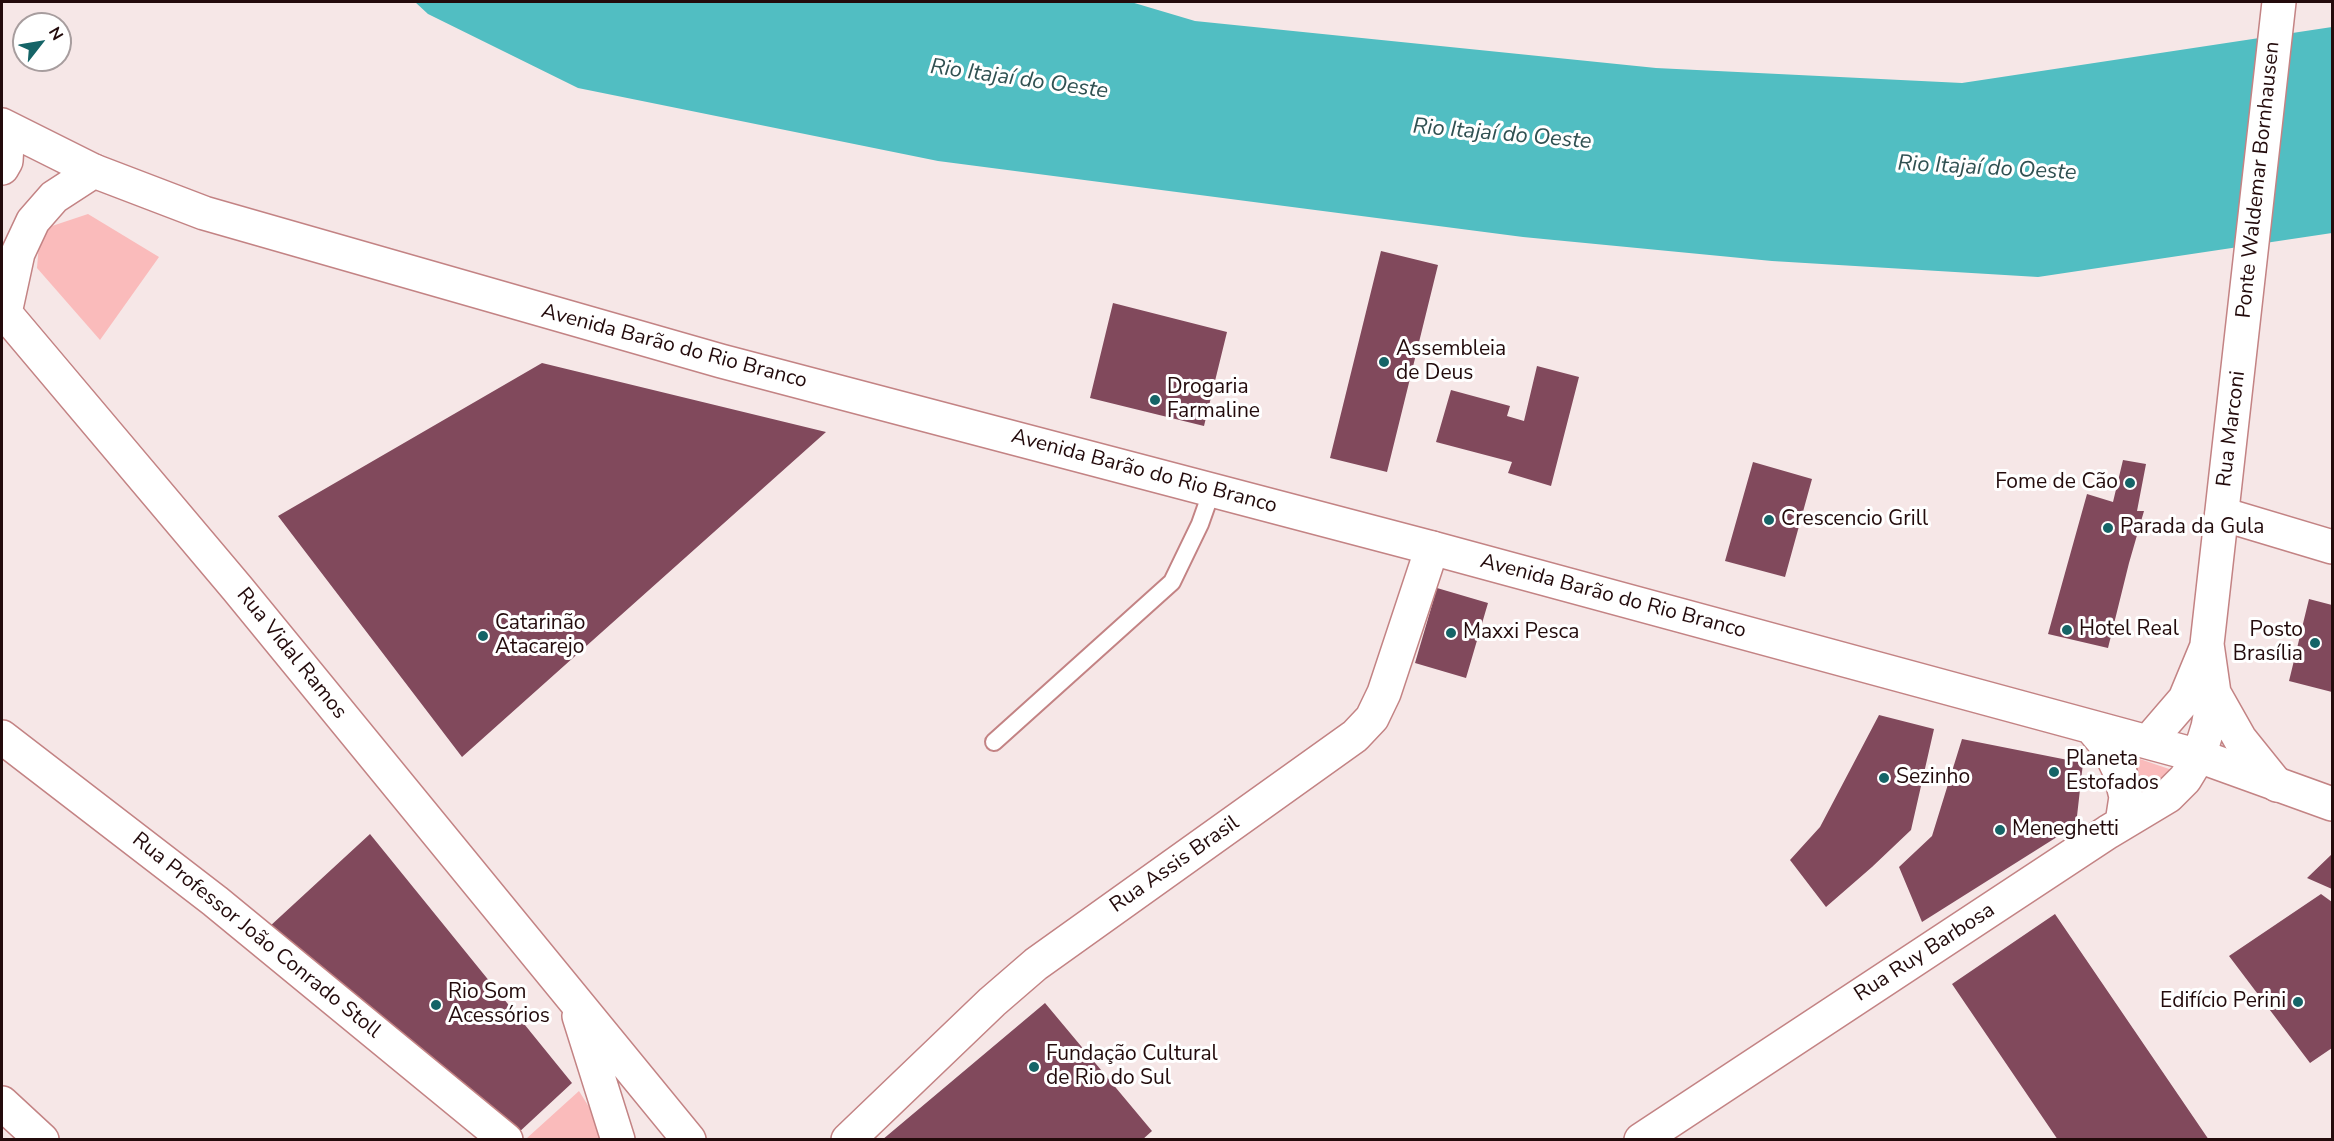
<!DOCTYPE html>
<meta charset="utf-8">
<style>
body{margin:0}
#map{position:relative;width:2334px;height:1141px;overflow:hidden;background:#f6e7e7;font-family:"Nunito Sans",sans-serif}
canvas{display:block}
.frame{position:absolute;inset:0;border:3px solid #230b0c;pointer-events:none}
.north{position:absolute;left:12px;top:12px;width:60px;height:60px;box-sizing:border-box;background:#fff;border:2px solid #a79d9e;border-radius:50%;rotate:59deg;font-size:16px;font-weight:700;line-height:24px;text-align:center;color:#230b0c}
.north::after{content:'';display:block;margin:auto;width:21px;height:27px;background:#156467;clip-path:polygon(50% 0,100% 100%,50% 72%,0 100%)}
</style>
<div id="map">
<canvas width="2334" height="1141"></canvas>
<div class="frame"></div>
<div class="north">N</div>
</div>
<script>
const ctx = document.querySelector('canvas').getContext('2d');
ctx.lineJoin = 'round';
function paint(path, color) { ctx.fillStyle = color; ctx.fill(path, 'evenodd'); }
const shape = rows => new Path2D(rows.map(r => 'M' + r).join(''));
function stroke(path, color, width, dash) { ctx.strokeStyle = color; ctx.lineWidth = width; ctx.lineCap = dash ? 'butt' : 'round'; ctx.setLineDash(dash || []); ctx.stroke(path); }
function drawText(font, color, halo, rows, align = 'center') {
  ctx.font = font + ' "Nunito Sans",sans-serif'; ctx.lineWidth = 6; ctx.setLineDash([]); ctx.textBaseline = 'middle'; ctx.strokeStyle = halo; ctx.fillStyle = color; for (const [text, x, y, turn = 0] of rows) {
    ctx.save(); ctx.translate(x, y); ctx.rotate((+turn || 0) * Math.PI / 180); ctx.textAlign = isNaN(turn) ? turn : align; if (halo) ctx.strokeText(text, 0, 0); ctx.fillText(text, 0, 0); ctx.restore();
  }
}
const green = shape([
 [88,214,159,257,100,340,37,268,40,230],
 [2134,757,2172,770,2149,798,2130,787],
 [579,1091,599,1123,604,1139,527,1138]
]);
const water = shape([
 [415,2,1131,2,1195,21,1656,68,1962,83,2332,27,2332,233,2038,277,1772,261,1523,237,938,161,578,88,428,14]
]);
const building = shape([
 [1381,251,1438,265,1387,472,1330,458],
 [1113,303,1227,332,1204,426,1090,398],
 [542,363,826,432,462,757,278,516],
 [1537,366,1579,377,1551,486,1508,473,1512,462,1436,442,1451,390,1510,406,1507,416,1524,421],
 [2123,460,2146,464,2137,511,2144,511,2129,563,2108,648,2048,634,2087,494,2113,502],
 [1753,462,1812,479,1785,577,1725,561],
 [1437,588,1488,603,1466,678,1415,663],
 [2309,599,2332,605,2332,692,2289,681],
 [1879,715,1934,729,1911,830,1872,867,1826,907,1790,860,1820,827],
 [1962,739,2083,763,2076,825,1922,922,1899,867,1932,836],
 [370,834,572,1083,517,1134,269,927],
 [2332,854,2332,889,2307,878],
 [2321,894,2332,902,2332,1048,2310,1063,2229,956],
 [2055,914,2209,1140,2058,1140,1952,984],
 [1045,1003,1152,1131,1142,1140,882,1140]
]);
const service = shape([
 [994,742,1172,582,1200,524,1212,490]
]);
const minor = shape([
 [2222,514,2332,547],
 [2,737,215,901,506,1140],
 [2,1103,42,1140],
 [848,1140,992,1002,1036,964,1355,736,1372,718,1384,693,1432,548]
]);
const tertiary = shape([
 [2199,756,2332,804]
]);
const secondary = shape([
 [2,125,94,171],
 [2,168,6,161,8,129]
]);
const primary = shape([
 [2214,693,2240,739,2277,785],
 [2092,728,2108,747,2120,772,2126,797,2122,823],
 [2148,742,2185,699,2207,646],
 [579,1016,618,1140],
 [689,1140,237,588,5,313,18,253,33,221,54,197,94,171,204,213,721,361,1432,548,2199,756],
 [1641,1140,2108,832,2168,796,2185,779,2199,756,2208,727,2214,693,2207,644,2279,2]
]);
const markers = [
 [1384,362,6,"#156467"],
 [1155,400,6,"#156467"],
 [2130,483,6,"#156467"],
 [1769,520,6,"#156467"],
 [2108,528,6,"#156467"],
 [2067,630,6,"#156467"],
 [1451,633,6,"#156467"],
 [483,636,6,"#156467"],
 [2315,643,6,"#156467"],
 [2054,772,6,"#156467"],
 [1884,778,6,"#156467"],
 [2000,830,6,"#156467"],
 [2298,1002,6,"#156467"],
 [436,1005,6,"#156467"],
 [1034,1067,6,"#156467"]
];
const streetNames = [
 ["Ponte Waldemar Bornhausen",2259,180,-84],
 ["Avenida Barão do Rio Branco",674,347,15],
 ["Rua Marconi",2232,429,-83],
 ["Avenida Barão do Rio Branco",1144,472,15],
 ["Avenida Barão do Rio Branco",1613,597,15],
 ["Rua Vidal Ramos",291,654,51],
 ["Rua Assis Brasil",1175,865,-35],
 ["Rua Professor João Conrado Stoll",256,936,39],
 ["Rua Ruy Barbosa",1925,953,-33]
];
const poiNames = [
 ["Assembleia",1396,350],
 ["de Deus",1396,374],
 ["Drogaria",1167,388],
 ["Farmaline",1167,412],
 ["Fome de Cão",2118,483,"right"],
 ["Crescencio Grill",1781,520],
 ["Parada da Gula",2120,528],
 ["Catarinão",495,624],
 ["Atacarejo",495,648],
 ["Hotel Real",2079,630],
 ["Posto",2303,631,"right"],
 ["Brasília",2303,655,"right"],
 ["Maxxi Pesca",1463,633],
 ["Planeta",2066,760],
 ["Estofados",2066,784],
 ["Sezinho",1896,778],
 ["Meneghetti",2012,830],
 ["Rio Som",448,993],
 ["Acessórios",448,1017],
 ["Edifício Perini",2286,1002,"right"],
 ["Fundação Cultural",1046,1055],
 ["de Rio do Sul",1046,1079]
];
const waterNames = [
 ["Rio Itajaí do Oeste",1019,80,8],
 ["Rio Itajaí do Oeste",1502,135,5],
 ["Rio Itajaí do Oeste",1987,169,3]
];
paint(green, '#fabbbb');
paint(water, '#51bec2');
paint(building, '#81495c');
stroke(service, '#c38384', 20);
stroke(minor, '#c38384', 36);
stroke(tertiary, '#c38384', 36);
stroke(secondary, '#c38384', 36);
stroke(primary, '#c38384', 36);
stroke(service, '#fff', 16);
stroke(minor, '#fff', 33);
stroke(tertiary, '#fff', 33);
stroke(secondary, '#fff', 33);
stroke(primary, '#fff', 33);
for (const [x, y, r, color] of markers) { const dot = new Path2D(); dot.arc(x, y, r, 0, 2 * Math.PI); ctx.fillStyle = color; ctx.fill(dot); stroke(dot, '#fff', 2); }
drawText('21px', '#230b0c', '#fff', streetNames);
drawText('21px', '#230b0c', '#fff', poiNames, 'left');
drawText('italic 22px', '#305152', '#fff', waterNames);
</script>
